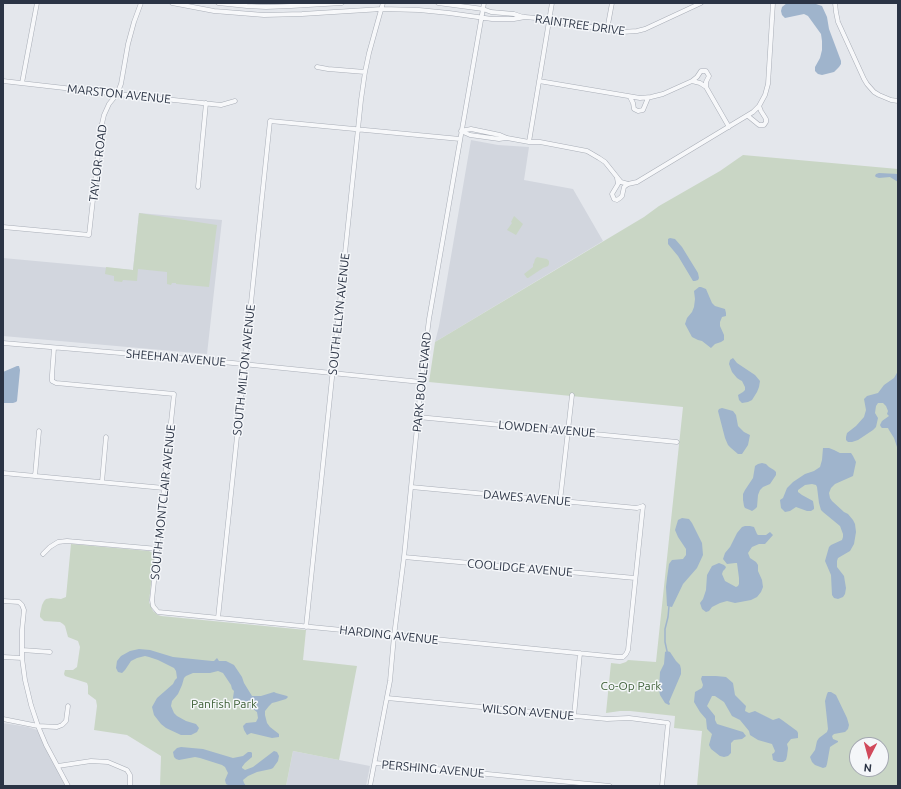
<!DOCTYPE html>
<style>
body{margin:0}
#map{position:relative;width:901px;height:789px;overflow:hidden;background:#e4e7ec;font-family:Ubuntu,sans-serif}
canvas{display:block}
.frame{position:absolute;inset:0;border:4px solid #2b3445;pointer-events:none}
.north{position:absolute;left:849px;top:737px;width:40px;height:40px;box-sizing:border-box;background:#f4f6f9;border:1px solid #a4a8b1;border-radius:50%;rotate:186deg;font-size:11px;font-weight:700;line-height:16px;text-align:center;color:#2b3445}
.north::after{content:'';display:block;margin:auto;width:14px;height:18px;background:#d1495b;clip-path:polygon(50% 0,100% 100%,50% 72%,0 100%)}
</style>
<div id="map">
<canvas width="901" height="789"></canvas>
<div class="frame"></div>
<div class="north">N</div>
</div>
<script>
const ctx = document.querySelector('canvas').getContext('2d');
ctx.lineJoin = 'round';
function paint(path, color) { ctx.fillStyle = color; ctx.fill(path, 'evenodd'); }
const shape = rows => new Path2D(rows.map(r => 'M' + r).join(''));
function stroke(path, color, width, dash) { ctx.strokeStyle = color; ctx.lineWidth = width; ctx.lineCap = dash ? 'butt' : 'round'; ctx.setLineDash(dash || []); ctx.stroke(path); }
function drawText(font, color, halo, rows, align = 'center') {
  ctx.font = font + ' Ubuntu,sans-serif'; ctx.lineWidth = 3; ctx.setLineDash([]); ctx.textBaseline = 'middle'; ctx.strokeStyle = halo; ctx.fillStyle = color; for (const [text, x, y, turn = 0] of rows) {
    ctx.save(); ctx.translate(x, y); ctx.rotate((+turn || 0) * Math.PI / 180); ctx.textAlign = isNaN(turn) ? turn : align; if (halo) ctx.strokeText(text, 0, 0); ctx.fillText(text, 0, 0); ctx.restore();
  }
}
const built = shape([
 [471,140,498,145,529,147,524,180,573,189,603,241,435,342,439,326],
 [139,213,222,220,207,354,3,336,3,258,133,270],
 [3,723,28,727,37,730,66,786,3,786],
 [293,751,370,766,366,786,286,786]
]);
const green = shape([
 [743,155,898,169,898,786,697,786,702,731,674,728,675,716,630,711,620,711,606,713,611,663,620,664,626,662,628,660,656,662,683,407,429,382,435,342,644,217,659,206,720,171],
 [857,745,881,745,881,769,857,769],
 [139,213,217,225,209,287,176,284,176,283,172,283,171,285,167,284,167,272,138,269,137,281,123,280,122,282,114,281,114,276,105,274,106,267,133,270],
 [514,216,523,224,516,235,507,230,512,223,511,222],
 [537,257,547,259,549,261,549,264,548,266,543,268,528,278,527,278,524,274,533,267,533,264,534,263,535,259],
 [71,544,149,551,153,553,154,558,149,602,153,611,158,615,161,616,306,630,303,660,357,666,339,760,293,751,286,786,160,786,161,756,127,735,94,730,97,706,96,700,88,694,88,686,87,683,84,682,68,677,65,676,64,674,65,670,73,670,77,667,80,647,78,641,68,637,65,626,63,624,60,622,44,621,40,617,40,614,42,605,44,601,46,599,51,598,61,599,66,597]
]);
const water = shape([
 [787,3,813,3,822,6,827,17,829,29,841,61,841,64,839,67,834,72,822,75,818,74,815,71,815,67,820,58,822,50,822,41,821,34,808,16,804,14,785,18,782,15,781,11,782,7],
 [879,173,898,174,898,182,890,177,879,178,876,177,875,176,876,174],
 [670,238,675,239,682,247,698,273,699,278,698,280,695,281,693,281,678,256,668,244,668,239],
 [699,287,701,287,706,289,712,303,715,306,725,309,726,313,726,316,722,317,720,322,720,326,724,335,724,340,721,342,715,344,711,348,702,341,698,340,692,337,685,324,687,318,692,312,694,307,695,299,694,291],
 [733,358,737,363,755,375,760,381,759,387,757,392,752,400,748,402,742,403,739,400,738,395,743,392,745,390,745,387,742,381,740,380,737,378,732,372,729,364,730,360],
 [17,366,19,366,20,370,17,401,16,402,13,403,3,403,3,372],
 [898,371,898,450,894,438,889,430,888,428,882,428,881,427,880,425,882,421,889,416,887,414,888,411,886,406,883,403,878,403,876,406,875,413,878,418,876,427,873,430,858,440,852,442,848,442,846,440,846,437,847,433,856,426,864,417,866,410,864,399,867,396,878,393,884,385,894,378],
 [722,408,733,411,736,415,738,426,744,432,750,435,748,445,742,454,738,454,731,448,728,445,725,438,718,411,719,409],
 [823,448,829,448,834,450,840,453,851,453,853,456,856,462,853,476,835,484,831,488,829,493,830,498,832,501,844,512,848,514,853,520,855,524,856,532,854,544,850,551,838,558,837,561,837,567,844,576,846,588,845,594,843,597,838,599,834,598,832,595,831,575,825,561,829,547,831,545,842,540,843,537,843,534,840,526,823,512,821,510,819,503,817,487,816,485,812,484,805,485,798,490,798,492,802,495,813,501,814,507,814,509,811,511,807,511,796,507,790,511,785,512,781,508,780,500,783,498,787,488,793,482,805,474,814,471,820,467,822,460],
 [762,463,766,464,769,467,774,470,776,472,776,475,770,484,763,487,760,490,758,495,757,507,755,509,752,511,750,510,745,508,744,506,743,500,743,494,745,490,753,478,755,466,758,464],
 [682,518,689,519,692,523,702,543,703,555,697,568,683,584,672,607,667,606,666,587,667,578,669,564,672,560,683,559,686,555,686,549,678,537,675,530,678,520],
 [745,526,750,526,754,527,757,534,758,535,766,535,770,532,773,535,765,544,759,544,752,547,748,553,750,558,756,562,758,565,758,571,762,580,763,587,761,592,762,593,761,592,757,597,751,600,735,603,727,601,720,603,712,607,709,611,706,612,702,609,700,603,703,599,706,590,707,575,712,566,719,563,724,565,726,567,725,569,723,571,722,574,725,581,736,587,738,586,739,584,739,578,737,563,735,563,727,564,723,559,725,553,730,547,737,533,742,527],
 [139,649,150,650,173,657,212,661,214,661,217,658,219,661,226,661,234,665,242,677,244,683,252,696,261,696,274,692,276,693,287,696,288,697,286,699,276,702,272,703,269,706,265,711,265,715,267,723,270,727,279,734,279,737,272,738,251,733,247,735,244,730,243,726,246,723,256,722,258,718,257,712,253,709,242,707,236,703,233,698,234,691,232,689,231,685,223,673,218,671,210,673,193,673,186,676,184,678,182,685,178,694,172,701,171,706,174,713,177,716,186,721,196,724,199,728,197,732,191,735,181,735,166,728,161,724,154,715,152,707,157,698,173,684,175,680,177,678,176,671,174,668,158,660,149,657,145,656,137,658,131,661,125,670,122,673,118,672,116,668,117,661,121,656,130,651],
 [667,651,670,652,676,661,680,665,681,669,681,674,669,702,670,704,669,705,665,703,660,695,659,690,660,672,664,664,665,652],
 [702,676,716,676,726,677,733,683,735,695,746,706,745,711,749,713,755,711,773,720,779,718,782,720,797,731,798,733,798,738,791,739,787,744,788,748,787,756,786,760,783,762,778,762,773,760,772,754,774,753,775,751,772,744,758,740,750,735,749,731,740,720,732,716,724,702,715,696,712,696,707,706,715,716,715,720,717,724,743,732,746,736,742,739,734,740,731,743,731,753,728,756,724,757,720,756,711,749,709,745,712,734,707,729,706,719,700,712,694,702,695,692,702,688,703,685,701,679],
 [828,692,831,692,836,695,847,718,849,725,848,729,845,732,834,734,832,736,833,739,838,741,838,742,833,745,830,747,827,764,826,767,823,768,815,765,812,762,810,757,815,750,817,741,819,738,827,732,828,729,825,701,827,694],
 [181,747,203,749,233,758,243,756,248,752,251,752,252,753,252,757,245,763,242,767,242,768,245,770,253,767,274,751,277,752,279,756,278,761,273,768,271,769,257,772,248,776,243,780,244,783,246,786,235,786,228,785,226,784,225,780,228,773,225,767,222,765,200,758,195,757,179,760,176,759,174,757,173,752,177,748]
]);
const stream = shape([
 [667,651,665,642,665,629,668,617,669,606]
]);
const minor = shape([
 [172,3,214,11,264,15,302,14,382,9,419,10,449,13,492,19,514,19,525,17,536,18,622,32,637,31,645,29,701,3],
 [218,3,247,6,266,7,291,6,342,3],
 [438,3,483,9,491,12,514,14,523,17],
 [835,3,836,12,838,22,864,79,867,84,874,92,879,95,891,100,898,101],
 [607,30,612,3],
 [317,67,328,69,365,72],
 [3,81,117,94,221,105,235,101],
 [539,81,640,98,651,97,663,94,692,81,700,83,706,87,729,127],
 [692,81,697,77,701,71,706,71,709,76,706,82,706,87],
 [22,83,37,3],
 [630,97,633,103,634,109,638,111,643,110,648,98],
 [748,116,759,125,764,125,766,122,766,119,761,111,759,106],
 [461,131,471,129,500,135,507,138,529,142,540,142,587,151,599,158,605,162,621,182,628,184,637,182,753,112,759,106,765,95,768,84,773,3],
 [461,131,470,135,499,139,506,138],
 [529,142,552,3],
 [617,178,618,184,612,194,614,199,617,200,620,198,622,196,624,187,628,184],
 [198,187,206,103],
 [3,227,89,235,101,128,104,115,109,104,117,94,121,84,128,44,134,22,141,3],
 [3,343,203,360,421,382],
 [54,348,52,375,52,381,56,383,174,394,152,600,153,606,158,612,618,657,623,657,626,654,628,650,643,506,637,508,411,487],
 [418,417,677,442],
 [3,473,164,488],
 [35,476,39,431],
 [102,482,106,437],
 [560,501,572,395],
 [43,554,50,547,58,542,67,541,158,549],
 [404,557,635,578],
 [3,601,19,602,22,605,24,610,22,630,22,658,25,680,31,705,38,726,46,745,68,786],
 [218,618,270,121,460,139],
 [306,627,361,100,365,72,369,53,379,17,383,3],
 [22,650,50,652],
 [3,657,22,658],
 [387,698,607,719,629,718,668,723,662,786],
 [574,716,580,653],
 [3,719,38,726,57,727,62,725,66,721,68,706],
 [375,763,610,786],
 [58,766,91,761,108,762,127,770,130,775,130,786],
 [370,786,390,681,394,636,404,557,418,417,421,382,429,319,484,3]
]);
const streetNames = [
 ["RAINTREE DRIVE",580,25,8],
 ["MARSTON AVENUE",119,94,6],
 ["TAYLOR ROAD",98,163,-83],
 ["SOUTH ELLYN AVENUE",339,314,-84],
 ["SHEEHAN AVENUE",176,358,5],
 ["SOUTH MILTON AVENUE",244,370,-84],
 ["PARK BOULEVARD",422,382,-84],
 ["LOWDEN AVENUE",547,429,5],
 ["DAWES AVENUE",527,498,5],
 ["SOUTH MONTCLAIR AVENUE",163,502,-84],
 ["COOLIDGE AVENUE",520,568,5],
 ["HARDING AVENUE",389,635,6],
 ["WILSON AVENUE",528,712,5],
 ["PERSHING AVENUE",433,769,5]
];
const parkNames = [
 ["Co-Op Park",631,686],
 ["Panfish Park",224,704]
];
paint(built, '#d2d6de');
paint(green, '#c9d6c5');
paint(water, '#9fb4cc');
stroke(stream, '#9fb4cc', 1.5);
stroke(minor, '#a9aeb7', 5);
stroke(minor, '#f7f8fa', 4);
drawText('12px', '#2b3445', '#f4f6f9', streetNames);
drawText('12px', '#3f6138', '#f4f6f9', parkNames);
</script>
